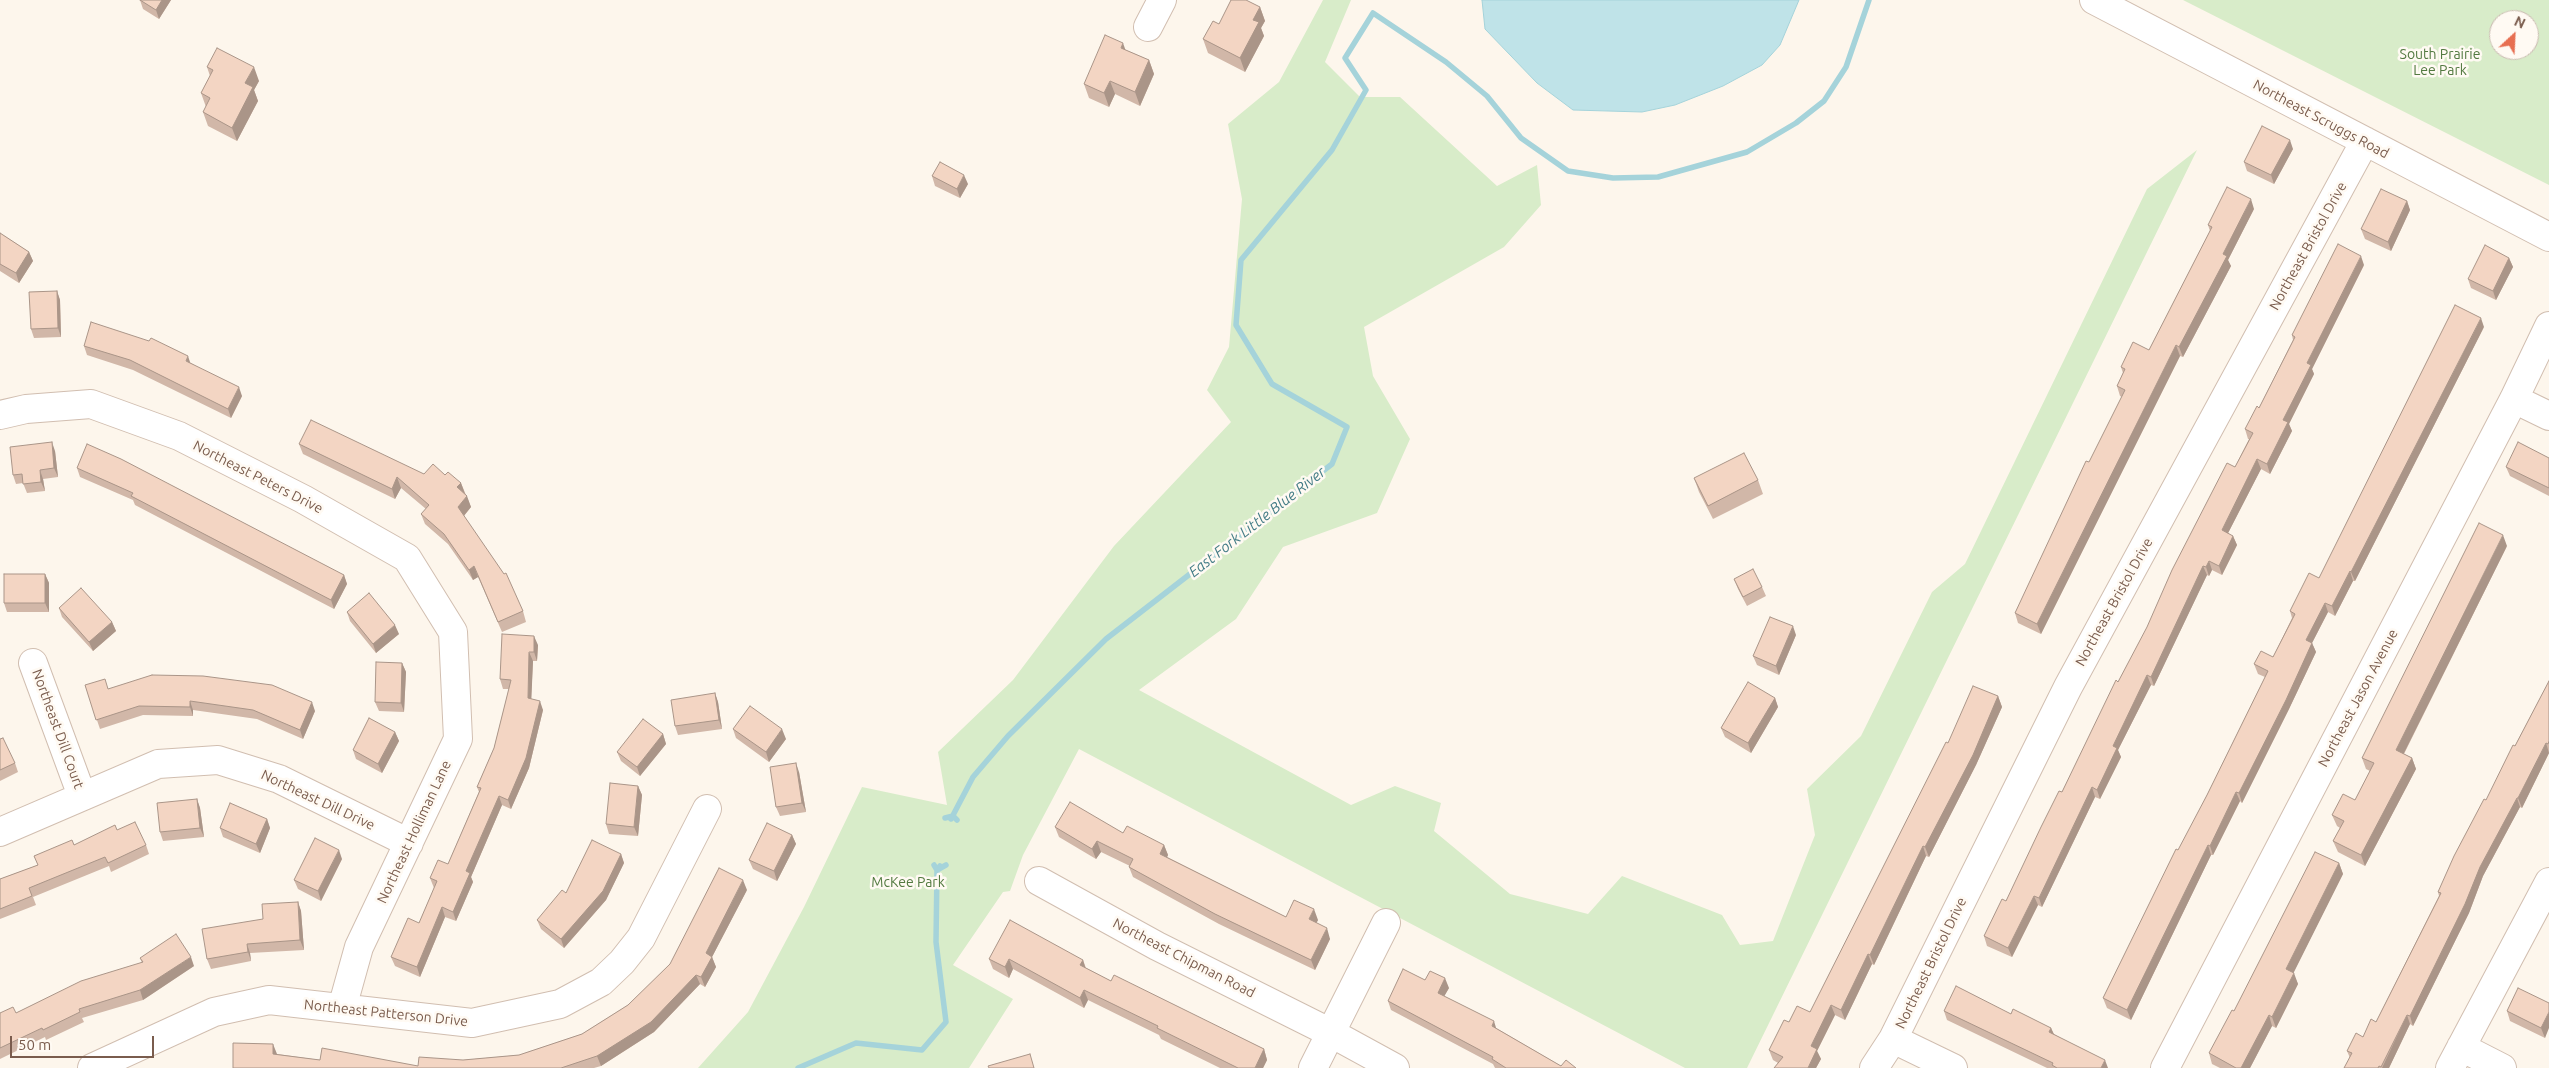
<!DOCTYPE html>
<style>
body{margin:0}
#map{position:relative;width:2549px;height:1068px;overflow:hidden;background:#fdf6ec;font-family:Ubuntu,sans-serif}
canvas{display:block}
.north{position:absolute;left:2489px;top:10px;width:50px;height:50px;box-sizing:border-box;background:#fffaf3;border:1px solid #cabbb1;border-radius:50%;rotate:25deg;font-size:14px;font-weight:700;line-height:20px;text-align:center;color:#7a5c4d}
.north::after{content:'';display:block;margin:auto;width:18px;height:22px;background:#e76f51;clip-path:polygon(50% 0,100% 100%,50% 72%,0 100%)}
.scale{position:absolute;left:10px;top:1036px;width:144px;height:22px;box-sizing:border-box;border:2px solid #7a5c4d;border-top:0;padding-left:6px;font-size:15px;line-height:18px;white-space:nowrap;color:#7a5c4d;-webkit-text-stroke:4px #fffaf3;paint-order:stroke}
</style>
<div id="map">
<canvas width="2549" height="1068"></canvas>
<div class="north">N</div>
<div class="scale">50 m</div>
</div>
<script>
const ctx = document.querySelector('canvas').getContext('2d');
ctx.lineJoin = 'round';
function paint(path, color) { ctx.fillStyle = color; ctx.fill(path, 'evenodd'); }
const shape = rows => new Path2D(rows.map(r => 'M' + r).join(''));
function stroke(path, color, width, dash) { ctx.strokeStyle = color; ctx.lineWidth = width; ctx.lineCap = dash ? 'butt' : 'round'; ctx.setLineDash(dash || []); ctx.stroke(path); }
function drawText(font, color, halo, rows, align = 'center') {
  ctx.font = font + ' Ubuntu,sans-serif'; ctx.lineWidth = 5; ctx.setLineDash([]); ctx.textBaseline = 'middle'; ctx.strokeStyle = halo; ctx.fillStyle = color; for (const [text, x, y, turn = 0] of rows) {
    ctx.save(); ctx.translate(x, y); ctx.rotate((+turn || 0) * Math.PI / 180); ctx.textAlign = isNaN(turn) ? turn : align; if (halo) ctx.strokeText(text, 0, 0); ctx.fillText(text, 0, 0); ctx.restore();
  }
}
const green = shape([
 [1323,0,1351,0,1325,62,1360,97,1400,97,1497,186,1537,165,1541,205,1504,247,1364,327,1373,376,1410,439,1377,513,1283,547,1236,619,1139,690,1351,805,1395,786,1441,803,1434,831,1510,894,1588,914,1622,876,1722,915,1740,945,1773,941,1815,835,1807,789,1861,736,1932,592,1965,564,2147,189,2197,150,1747,1068,1685,1068,1079,749,1023,855,1010,891,1003,892,953,965,1013,999,969,1068,698,1068,748,1012,804,907,862,787,947,805,938,752,1013,680,1114,546,1231,422,1207,390,1229,347,1242,199,1228,124,1279,82],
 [2183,0,2549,0,2549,185],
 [2499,20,2529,20,2529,50,2499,50]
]);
const water = shape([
 [1482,0,1799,0,1780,45,1762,65,1723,86,1675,105,1642,112,1573,110,1537,83,1485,29,1482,0]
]);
const stream = shape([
 [945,818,953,816,957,820],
 [951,819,973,777,1008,736,1106,639,1332,464,1347,427,1272,384,1236,325,1241,260,1332,150,1366,90,1345,58,1373,13,1446,62,1487,96,1521,138,1568,171,1613,178,1658,177,1747,152,1796,123,1824,101,1846,67,1869,0],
 [934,865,937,870,946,865],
 [798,1068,856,1043,922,1050,946,1022,936,942,937,870,940,866]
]);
const minor = shape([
 [2094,0,2549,237],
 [1148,27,1162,0],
 [2514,399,2549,416],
 [0,415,26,409,91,404,179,436,303,499,407,558,453,632,458,739,359,947,342,1008],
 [33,663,82,796],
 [0,832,158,764,218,760,279,779,409,843],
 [1039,881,1157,946,1331,1033,1395,1068],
 [1893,1039,1953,1068],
 [2461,1047,2502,1068],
 [92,1068,214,1012,269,1000,472,1023,560,1004,601,982,622,962,641,938,707,809],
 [1313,1068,1386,923],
 [1874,1068,1893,1039,2068,687,2365,141],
 [2165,1068,2514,399,2549,326],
 [2450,1068,2549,882]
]);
const wall = shape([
 [140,0,171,0,159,19,143,9],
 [1260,7,1265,21,1261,28,1264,36,1245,72,1208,53,1203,39,1219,24],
 [1126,50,1149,60,1154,74,1140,106,1115,94,1109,107,1089,98,1084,84],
 [207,67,259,81,254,90,258,101,237,141,208,126,203,112,206,107,201,93,210,76],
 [2293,149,2274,184,2247,171,2244,162],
 [932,176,968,184,960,198,935,186],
 [2407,201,2410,210,2391,251,2365,239,2361,229],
 [2254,209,2228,260,2231,266,2183,357,2180,356,2041,634,2018,623,2015,613,2122,397,2120,396,2117,386,2123,373,2121,367,2149,350,2210,231,2208,225],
 [0,233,29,252,33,261,19,283,0,271],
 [2509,258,2513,267,2496,300,2471,288,2468,279],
 [2364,265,2312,369,2314,374,2289,424,2292,431,2270,474,2261,469,2228,533,2233,536,2237,545,2222,575,2212,570,2209,576,2207,575,2154,686,2151,685,2118,750,2121,757,2100,799,2095,797,2042,907,2038,905,2012,957,1987,946,1984,936,2006,901,2118,682,2235,467,2249,439,2248,439,2245,429,2259,408,2293,340,2292,335],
 [57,291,60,300,61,337,34,338,31,329],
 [2484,327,2355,581,2353,581,2335,616,2328,612,2312,643,2316,652,2289,709,2242,803,2240,801,2213,855,2211,855,2131,1020,2107,1008,2103,998,2207,795,2265,677,2258,674,2254,664,2273,657,2292,618,2290,611,2319,578],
 [84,346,191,363,242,396,231,418,133,370,87,355],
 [299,444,424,474,445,475,461,483,471,507,464,516,523,611,526,622,502,632,478,577,473,580,448,544,425,524,421,514,426,509,401,488,395,499,303,454],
 [55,451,58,477,43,479,45,491,27,493,23,483,16,484,13,475],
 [2549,458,2549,496,2510,476,2506,467],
 [77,468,344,575,347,584,334,609,135,505,133,500,80,477],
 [1694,478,1758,480,1763,494,1713,519,1699,492],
 [2507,546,2404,754,2412,758,2416,769,2365,866,2338,852,2333,841,2340,828,2337,826,2332,815,2355,800,2370,771,2366,769,2362,758],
 [45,574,49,583,49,612,7,612,4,603],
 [1734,579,1762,587,1766,596,1747,606,1738,589],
 [59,608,112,622,116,631,93,651,62,617],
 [347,612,399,634,376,653,350,621],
 [1796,635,1779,675,1757,665,1753,656],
 [538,645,537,661,533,661,531,699,543,710,529,768,511,809,502,805,471,877,473,882,456,921,445,917,420,977,395,966,391,957,419,923,434,888,430,878,448,864,479,792,477,787,494,748,509,689,503,689,500,679],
 [402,663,406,672,404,712,379,711,375,702],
 [2549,681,2549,753,2522,808,2520,807,2483,876,2469,913,2413,1026,2410,1024,2389,1068,2344,1068,2350,1058,2347,1051,2363,1037,2376,1022,2439,896,2438,892],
 [85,685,109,689,315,711,303,739,257,719,193,710,193,716,143,715,100,729],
 [715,693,718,702,722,729,678,735,675,726],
 [1998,696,2002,707,1976,765,1929,857,1926,856,1874,965,1872,964,1845,1020,1835,1015,1817,1051,1821,1059,1816,1068,1774,1068,1778,1063,1773,1060,1769,1050,1789,1022,1810,1012],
 [1775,698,1778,707,1751,753,1725,737,1721,728],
 [733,729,786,739,769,762,736,738],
 [395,732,399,741,382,773,356,759,353,750],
 [663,734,666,744,640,776,621,761,617,752],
 [0,739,15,763,18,772,0,781],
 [799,772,806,812,780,816,776,807],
 [638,786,642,795,638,836,609,834,606,824],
 [197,799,200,808,204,837,163,841,160,832],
 [267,819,270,828,260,853,223,837,220,828],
 [1055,827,1123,833,1164,845,1168,855,1167,857,1286,917,1318,920,1316,923,1330,939,1315,970,1219,924,1133,877,1129,867,1130,866,1101,852,1096,859,1059,837],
 [117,830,146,845,149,854,111,872,109,866,33,897,36,905,0,919,0,879,38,865,34,856,74,845],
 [792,835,796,844,777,881,753,869,749,860],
 [621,854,624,863,606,900,564,948,541,929,537,920,566,893],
 [342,859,321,901,298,889,294,880],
 [2339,863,2343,874,2293,973,2298,984,2276,1028,2272,1026,2250,1068,2220,1068,2212,1064,2209,1053,2234,1011],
 [747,890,712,957,716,967,705,987,700,984,654,1032,601,1066,594,1068,233,1068,277,1054,320,1060,418,1066,463,1060,519,1055,582,1034,628,1005],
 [298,902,301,911,304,950,250,953,251,961,211,969,207,959,263,919],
 [140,958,194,966,143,1000,82,1018,84,1022,46,1040,45,1037,0,1059,0,1013,16,1013,142,963],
 [989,959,1083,960,1086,968,1111,981,1264,1049,1267,1060,1263,1068,1220,1068,1161,1039,1159,1035,1088,1000,1084,1008,1013,969,1009,978,993,969],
 [1425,980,1449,988,1444,996,1496,1028,1561,1066,1576,1068,1495,1068,1493,1064,1391,1010,1388,1001],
 [2549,1003,2545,1038,2510,1021,2507,1011],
 [1944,1011,2011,1014,2051,1028,2054,1034,2108,1068,2047,1068,1947,1020]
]);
const shadedWall = shape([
 [162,0,171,0,159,19,156,10],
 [1260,7,1265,21,1261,28,1264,36,1245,72,1240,58,1253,20],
 [1123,43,1128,57,1121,48],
 [1149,60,1154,74,1140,106,1135,92],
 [254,67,259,81,254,90,258,101,237,141,232,128,245,83],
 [1110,81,1115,94,1109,107,1104,93],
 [2290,140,2293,149,2274,184,2271,175],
 [964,175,968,184,960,198,957,189],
 [2251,199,2254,209,2228,260,2231,266,2183,357,2179,347,2223,254],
 [2407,201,2410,210,2391,251,2388,242],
 [29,252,33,261,19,283,16,273],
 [2361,256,2364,265,2312,369,2314,374,2289,424,2292,431,2270,474,2267,464,2283,420,2307,363],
 [2509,258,2513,267,2496,300,2493,291],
 [57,291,60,300,61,337,58,328],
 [2481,318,2484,327,2355,581,2351,572],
 [2176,345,2180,356,2041,634,2037,624],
 [188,356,191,365,186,361],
 [239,387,242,396,231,418,228,409],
 [52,442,55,451,58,477,54,468],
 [2257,459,2261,469,2225,539,2222,530],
 [40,470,43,479,45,491,41,482],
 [397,477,401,488,395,499,392,489],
 [461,483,465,494,457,487],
 [467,496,471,507,462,518,458,507],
 [2503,535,2507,546,2400,761,2396,750],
 [2233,536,2237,545,2222,575,2219,566],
 [2209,561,2212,570,2209,576,2206,567],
 [474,566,478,577,473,580,469,570],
 [2203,566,2207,575,2154,686,2151,677],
 [2350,571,2353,581,2335,616,2332,606],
 [45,574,49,583,49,612,45,603],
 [344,575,347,584,334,609,331,600],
 [2325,603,2328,612,2312,643,2316,652,2289,709,2242,803,2239,793,2306,640],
 [112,622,116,631,93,651,89,642],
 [395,625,399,634,376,653,373,644],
 [1793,626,1796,635,1779,675,1776,666],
 [534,636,538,645,537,661,534,652],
 [529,652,533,661,531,707,528,698],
 [402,663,406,672,404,712,401,703],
 [2147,675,2151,685,2118,750,2121,757,2100,799,2097,790,2113,746],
 [715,693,718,702,722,729,719,720],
 [1998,696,2002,707,1976,765,1929,857,1925,847],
 [1775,698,1778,707,1751,753,1748,743],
 [190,701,193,710,193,716,190,707],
 [540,701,543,710,529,768,511,809,508,800],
 [312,702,315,711,303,739,300,730],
 [782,729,786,739,769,762,766,752],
 [395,732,399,741,382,773,378,764],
 [663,734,666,744,640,776,637,767],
 [2546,743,2549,753,2522,808,2518,798],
 [2412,758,2416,769,2365,866,2361,855],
 [796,763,799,772,806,812,802,803],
 [638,786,642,795,638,836,634,827],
 [2092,787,2095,797,2042,907,2039,898],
 [2236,792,2240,801,2213,855,2210,846],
 [499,796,502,805,471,877,473,882,456,921,453,912,466,871],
 [2517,798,2520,807,2483,876,2469,913,2413,1026,2410,1016,2480,867],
 [197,799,200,808,204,837,200,828],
 [267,819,270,828,260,853,256,844],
 [792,835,796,844,777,881,774,871],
 [1097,841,1101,852,1096,859,1092,849],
 [1164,845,1168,855,1164,864,1160,854],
 [2208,845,2211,855,2131,1020,2127,1010],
 [1923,846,1926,856,1874,965,1870,955],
 [339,850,342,859,321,901,318,891],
 [621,854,624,863,606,900,564,948,561,939],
 [2339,863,2343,874,2290,980,2286,969],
 [743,880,747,890,712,957,716,967,705,987,701,977,706,953],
 [2034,896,2038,905,2012,957,2008,948],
 [298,902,301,911,304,950,300,940],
 [442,907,445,917,420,977,417,967],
 [1314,909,1318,920,1313,930,1309,919],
 [1327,928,1330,939,1315,970,1311,960],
 [247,944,250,953,251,961,248,952],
 [1868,954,1872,964,1845,1020,1841,1010],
 [191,957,194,966,143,1000,140,990],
 [1009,959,1013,969,1009,978,1005,967],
 [1083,960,1086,970,1080,965],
 [2294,973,2298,984,2276,1028,2272,1017],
 [696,975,700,984,654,1032,601,1066,597,1056],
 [1445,978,1449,988,1441,1002,1438,993],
 [1084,990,1088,1000,1084,1008,1080,998],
 [1831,1005,1835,1015,1817,1051,1821,1059,1816,1068,1808,1068,1811,1046],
 [2549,1012,2549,1028,2545,1038,2541,1028],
 [2269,1015,2272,1026,2250,1068,2241,1068],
 [2407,1015,2410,1024,2389,1068,2382,1068],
 [1494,1021,1497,1031,1492,1026],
 [2051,1028,2055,1037,2049,1032],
 [273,1044,277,1054,277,1064,273,1054],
 [1264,1049,1267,1060,1263,1068,1255,1068],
 [2105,1060,2108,1068,2101,1068]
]);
const building = shape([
 [140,0,162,0,156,10,140,0],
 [1231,0,1246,0,1260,7,1253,20,1259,22,1240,58,1203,39,1213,21,1219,24,1231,0],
 [1105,35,1123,43,1121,48,1149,60,1135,92,1110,81,1104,93,1084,84,1105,35],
 [217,48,254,67,245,83,253,87,232,128,203,112,210,98,201,93,213,70,207,67,217,48],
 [2262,126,2290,140,2271,175,2244,162,2262,126],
 [940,162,964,175,957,189,932,176,940,162],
 [2227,187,2251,199,2223,254,2227,256,2179,347,2176,345,2037,624,2015,613,2086,461,2089,462,2125,390,2117,386,2125,369,2121,367,2133,342,2149,350,2212,227,2208,225,2227,187],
 [2381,189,2407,201,2388,242,2361,229,2381,189],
 [0,233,29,252,16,273,0,264,0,233],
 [2338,244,2361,256,2307,363,2311,365,2283,420,2288,422,2267,464,2257,459,2222,530,2233,536,2219,566,2209,561,2206,567,2203,566,2151,677,2147,675,2113,746,2117,748,2097,790,2092,787,2039,898,2034,896,2008,948,1984,936,2002,899,2006,901,2041,827,2059,791,2062,792,2116,680,2118,682,2147,627,2172,570,2227,463,2235,467,2253,433,2245,429,2257,406,2259,408,2295,337,2292,335,2338,244],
 [2485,245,2509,258,2493,291,2468,279,2485,245],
 [57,291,58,328,31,329,29,292,57,291],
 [2455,305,2481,318,2351,572,2350,571,2332,606,2325,603,2306,640,2312,643,2286,700,2239,793,2236,792,2210,846,2208,845,2127,1010,2103,998,2176,849,2178,850,2207,795,2268,671,2254,664,2261,651,2273,657,2295,614,2290,611,2309,573,2319,578,2455,305],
 [91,322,149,341,151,338,188,356,186,361,239,387,228,409,130,360,84,346,91,322],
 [311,420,424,474,433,464,445,475,448,472,461,483,457,487,467,496,458,507,504,574,506,573,523,611,498,622,474,566,469,570,444,534,421,514,429,505,397,477,392,489,299,444,311,420],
 [52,442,54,468,40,470,41,482,23,484,22,474,13,475,10,447,52,442],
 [2518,442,2549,458,2549,488,2506,467,2518,442],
 [87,444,121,459,344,575,331,600,131,496,133,493,77,468,87,444],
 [1744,453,1758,480,1708,506,1694,478,1744,453],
 [2479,523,2503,535,2396,750,2412,758,2361,855,2333,841,2344,821,2332,815,2343,794,2355,800,2374,763,2362,758,2479,523],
 [1753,569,1762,587,1743,597,1734,579,1753,569],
 [4,574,45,574,45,603,4,603,4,574],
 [81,588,112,622,89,642,59,608,81,588],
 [369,593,395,625,373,644,347,612,369,593],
 [1770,617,1793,626,1776,666,1753,656,1770,617],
 [502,634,534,636,534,652,529,652,528,698,540,701,526,758,508,800,499,796,466,871,470,873,453,912,442,907,417,967,391,957,408,918,419,923,437,881,430,878,438,860,448,864,481,788,477,787,494,748,511,680,500,679,502,634],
 [376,662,402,663,401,703,375,702,376,662],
 [152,675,203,676,272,685,312,702,300,730,253,710,190,701,190,707,139,706,96,720,85,685,105,679,108,689,152,675],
 [2549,681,2549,741,2548,744,2546,743,2518,798,2517,798,2480,867,2465,904,2410,1016,2407,1015,2381,1067,2379,1066,2378,1068,2344,1068,2352,1053,2347,1051,2356,1033,2363,1037,2371,1019,2376,1022,2441,893,2438,892,2454,856,2484,799,2486,800,2513,745,2515,746,2549,681],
 [1748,682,1775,698,1748,743,1721,728,1748,682],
 [1973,686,1998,696,1973,755,1925,847,1923,846,1870,955,1868,954,1841,1010,1831,1005,1811,1046,1817,1049,1808,1068,1774,1068,1783,1057,1769,1050,1784,1020,1789,1022,1797,1006,1810,1012,1946,742,1948,743,1973,686],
 [715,693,719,720,675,726,671,700,715,693],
 [750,706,782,729,766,752,733,729,750,706],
 [369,718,395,732,378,764,353,750,369,718],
 [643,719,663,734,637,767,617,752,643,719],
 [3,738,15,763,0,770,0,739,3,738],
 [796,763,802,803,776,807,770,767,796,763],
 [610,783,638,786,634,827,606,824,610,783],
 [197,799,200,828,160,832,157,803,197,799],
 [1070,802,1123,833,1127,826,1164,845,1160,854,1286,917,1294,900,1314,909,1309,919,1327,928,1311,960,1215,914,1129,867,1133,859,1097,841,1092,849,1055,827,1070,802],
 [230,803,267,819,256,844,220,828,230,803],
 [135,822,146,845,108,863,105,857,29,888,32,896,0,909,0,879,38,865,34,856,72,840,74,845,115,825,117,830,135,822],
 [767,823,792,835,774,871,749,860,767,823],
 [315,838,339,850,318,891,294,880,315,838],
 [592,840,621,854,603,891,561,939,537,920,562,890,566,893,592,840],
 [2315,852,2339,863,2286,969,2294,973,2272,1017,2269,1015,2241,1068,2236,1068,2209,1053,2232,1010,2234,1011,2315,852],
 [719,868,743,880,706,953,712,957,701,977,696,975,651,1022,597,1056,561,1068,233,1068,233,1043,273,1044,273,1054,320,1060,322,1048,418,1066,419,1057,463,1060,519,1055,582,1034,628,1005,670,964,719,868],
 [298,902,300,940,247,944,248,952,207,959,202,929,263,919,262,904,298,902],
 [1010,920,1083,960,1080,965,1111,981,1114,975,1264,1049,1255,1068,1238,1068,1157,1028,1158,1026,1084,990,1080,998,1009,959,1005,967,989,959,1010,920],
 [176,934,191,957,140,990,79,1009,80,1012,43,1030,42,1028,0,1048,0,1013,13,1007,16,1013,81,981,143,962,140,958,176,934],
 [1403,969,1425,980,1430,971,1445,978,1438,993,1494,1021,1492,1026,1561,1066,1566,1060,1576,1068,1506,1068,1492,1059,1493,1057,1388,1001,1403,969],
 [1956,986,2011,1014,2013,1009,2051,1028,2049,1032,2105,1060,2101,1068,2057,1068,2052,1065,2053,1063,1944,1011,1956,986],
 [2518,988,2549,1003,2549,1012,2541,1028,2507,1011,2518,988],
 [1030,1054,1034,1068,989,1068,988,1066,1030,1054]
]);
const parkNames = [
 ["South Prairie",2440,54],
 ["Lee Park",2440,70],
 ["McKee Park",908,882]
];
const streetNames = [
 ["Northeast Scruggs Road",2321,119,28],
 ["Northeast Bristol Drive",2308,246,-61],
 ["Northeast Peters Drive",258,477,27],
 ["Northeast Bristol Drive",2114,602,-61],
 ["Northeast Jason Avenue",2358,698,-62],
 ["Northeast Dill Court",58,729,70],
 ["Northeast Dill Drive",318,800,25],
 ["Northeast Holliman Lane",414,832,-65],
 ["Northeast Chipman Road",1184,958,27],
 ["Northeast Bristol Drive",1931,963,-64],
 ["Northeast Patterson Drive",386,1013,6]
];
const waterNames = [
 ["East Fork Little Blue River",1257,522,-38]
];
paint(green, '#d8ecc9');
paint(water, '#bfe3e8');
stroke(water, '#a5d3da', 1);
stroke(stream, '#a5d3da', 5.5);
stroke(minor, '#d1beb0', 30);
stroke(minor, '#fff', 28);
paint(wall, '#d1b7a8');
paint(shadedWall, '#aa9588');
paint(building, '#f3d5c3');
stroke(building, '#aa9588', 1);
drawText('14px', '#537a41', '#fffaf3', parkNames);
drawText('14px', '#7a5c4d', '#fffaf3', streetNames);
drawText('italic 15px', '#437c86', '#fffaf3', waterNames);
</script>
